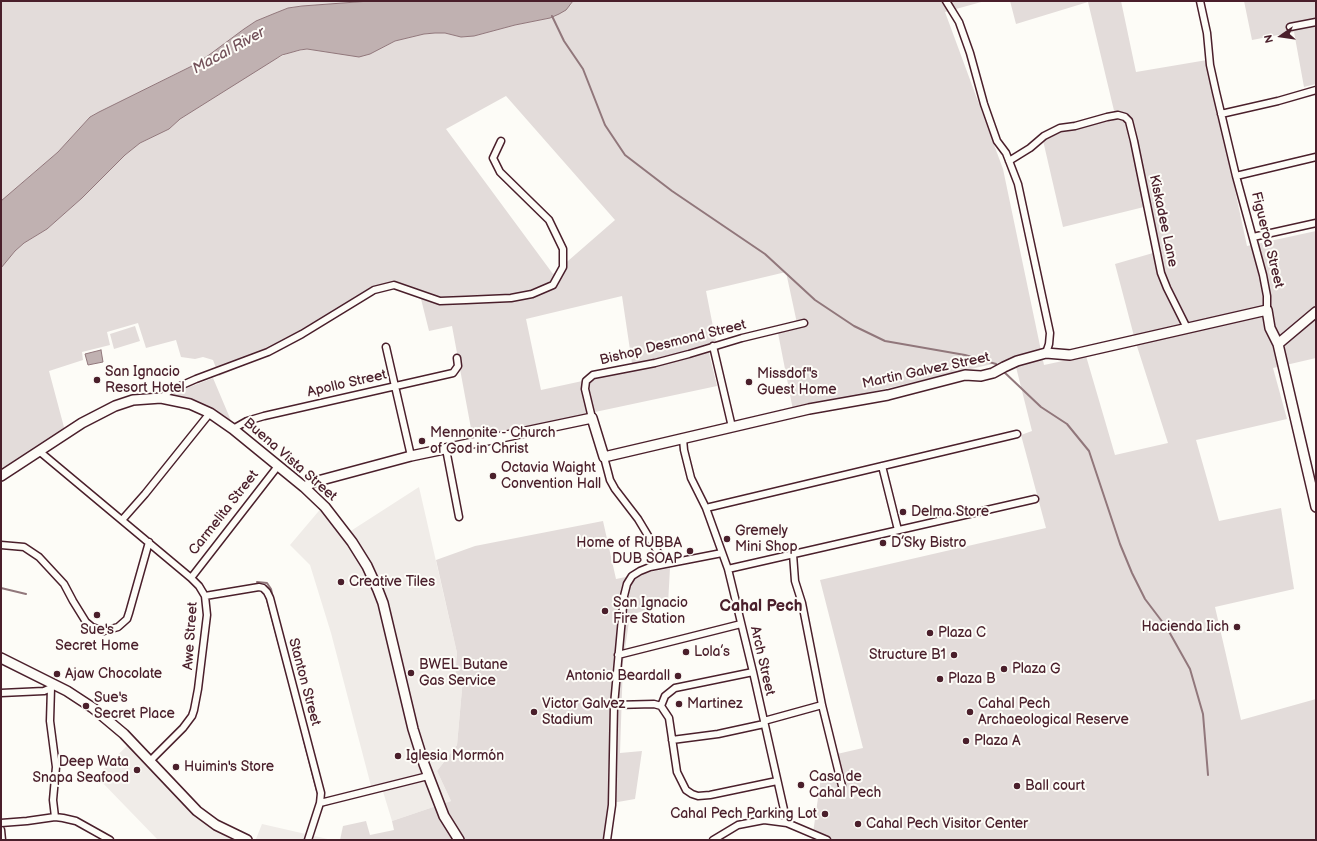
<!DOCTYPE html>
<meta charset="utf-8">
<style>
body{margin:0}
#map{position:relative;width:1317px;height:841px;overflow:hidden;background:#fdfcf7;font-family:"Balsamiq Sans",sans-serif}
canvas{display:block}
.frame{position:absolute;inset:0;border:2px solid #4a1f2b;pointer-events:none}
.north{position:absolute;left:1261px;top:16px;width:40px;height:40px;-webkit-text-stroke:3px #fdfcf7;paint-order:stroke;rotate:257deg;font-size:11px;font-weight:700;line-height:16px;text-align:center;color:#4a1f2b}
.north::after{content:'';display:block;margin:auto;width:14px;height:18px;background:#4a1f2b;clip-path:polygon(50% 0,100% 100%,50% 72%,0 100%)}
</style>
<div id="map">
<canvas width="1317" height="841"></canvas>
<div class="frame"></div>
<div class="north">N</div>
</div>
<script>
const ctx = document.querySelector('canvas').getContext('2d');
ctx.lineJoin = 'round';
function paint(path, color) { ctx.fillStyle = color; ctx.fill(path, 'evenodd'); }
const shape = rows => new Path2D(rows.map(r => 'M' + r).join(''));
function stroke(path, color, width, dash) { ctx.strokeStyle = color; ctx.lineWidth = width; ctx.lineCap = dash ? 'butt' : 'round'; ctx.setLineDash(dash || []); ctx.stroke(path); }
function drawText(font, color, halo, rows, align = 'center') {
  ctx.font = font + ' "Balsamiq Sans",sans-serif'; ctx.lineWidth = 4; ctx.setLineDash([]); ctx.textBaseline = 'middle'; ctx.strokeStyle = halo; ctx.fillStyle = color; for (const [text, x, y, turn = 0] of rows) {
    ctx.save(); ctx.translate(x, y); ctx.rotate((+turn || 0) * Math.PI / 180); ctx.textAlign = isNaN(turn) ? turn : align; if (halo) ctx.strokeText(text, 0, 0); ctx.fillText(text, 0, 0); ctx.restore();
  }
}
const built = shape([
 [419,487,457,653,455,678,463,678,457,745,437,771,451,801,392,821,381,785,371,786,331,633,310,565,290,545,323,506,346,534],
 [131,742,202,818,240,840,158,840,96,776],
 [262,824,332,840,259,840,256,839]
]);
const green = shape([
 [1,1,370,1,302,6,288,8,256,21,244,29,209,55,194,65,99,112,90,117,58,152,1,201],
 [573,1,985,1,945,12,1003,169,1044,365,1086,356,1115,455,1168,443,1135,340,1115,264,1153,253,1144,207,1063,227,1042,136,1116,119,1088,2,1016,24,1010,1,1121,1,1136,72,1207,60,1247,246,1316,231,1316,358,1273,368,1287,419,1196,440,1219,521,1281,508,1294,589,1215,607,1241,720,1316,699,1316,840,812,840,821,777,841,776,837,754,863,748,820,580,1046,528,1021,435,1032,431,1014,359,793,410,778,333,798,328,786,272,706,291,716,342,707,345,717,386,581,415,582,422,475,450,452,326,429,331,421,299,401,286,390,284,303,333,273,353,219,376,213,360,203,357,195,359,181,357,176,340,146,348,138,323,107,332,110,345,82,352,83,360,49,371,65,431,1,471,1,268,15,251,24,243,47,229,82,198,125,155,140,143,169,129,180,119,249,75,271,61,289,53,307,49,337,53,370,54,395,41,424,34,435,33,445,33,461,37,474,36,515,25,550,18,571,5],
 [506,96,615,220,553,274,446,129],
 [622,296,633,370,541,390,526,319],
 [1244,1,1316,1,1316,84,1304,87,1294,32,1252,40],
 [135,326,140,341,114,349,110,334],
 [213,378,235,430,205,410,161,398],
 [603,521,616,579,670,568,668,604,630,615,623,662,620,753,642,751,635,799,612,803,609,840,340,840,343,826,366,821,370,835,394,830,392,821,451,801,437,771,457,745,463,678,455,679,457,653,436,560,475,546]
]);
const water = shape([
 [370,1,573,1,566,10,559,14,550,18,515,25,474,36,461,37,445,33,435,33,424,34,395,41,370,54,359,57,307,49,300,50,282,55,180,119,169,129,140,143,125,155,82,198,47,229,24,243,15,251,1,268,1,201,58,152,90,117,99,112,194,65,209,55,244,29,256,21,273,14,288,8,302,6,370,1],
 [101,350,103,362,88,365,85,354,101,350]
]);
const stream = shape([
 [552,16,564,41,583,69,605,125,625,155,672,191,765,254,815,300,854,326,885,341,965,355,996,364,998,366],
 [1003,371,1041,407,1067,424,1089,451,1120,544,1132,573,1145,599,1167,628,1190,669,1203,714,1208,775],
 [257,582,267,583,271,589,273,598],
 [1,588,26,594],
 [266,596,301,727],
 [303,737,318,795],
 [322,806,331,803]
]);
const street = shape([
 [946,1,959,22,970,53,984,104,997,141,1006,153,1018,184,1050,333,1049,344,1046,353],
 [1200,1,1207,33,1210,65,1216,92,1236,176,1263,275,1267,296,1267,310],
 [1290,27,1316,22],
 [1221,114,1278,101,1316,90],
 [1009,161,1030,148,1044,136,1060,128,1075,126,1107,117,1118,115,1125,117,1129,121,1134,141,1161,273,1167,288,1187,328],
 [1236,176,1316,157],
 [1253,237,1316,223],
 [713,346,732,427],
 [386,347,411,456],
 [161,398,171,390,196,379,268,352,302,334,374,290,394,285,440,301,466,300,511,298,532,294,553,285,563,267,563,249,549,220,500,172,493,158,501,141],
 [592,418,585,389,586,381,593,375,655,363,689,354,742,338,804,323],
 [233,429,247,421,264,416,453,373,458,366,457,358],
 [683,439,684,450,691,478,706,508,728,569,753,672,787,823],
 [446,449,459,517],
 [39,451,191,578,199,586,205,596,207,615,198,689,194,710,192,716,183,728,150,761],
 [604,457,610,480,615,489,638,519,665,564],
 [882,466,898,530],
 [706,508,1017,434],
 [122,520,145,494,210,413],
 [1,545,24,547,39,557,64,584,73,601,86,622,92,627,104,631,118,627,127,619,129,613,149,542],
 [793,554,795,581,802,603,822,705,842,786],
 [728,569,1035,499],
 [191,578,278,466],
 [205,596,259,587,263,588,267,592,270,598,321,793,320,803,308,840],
 [618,655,741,624],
 [51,688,50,721,56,767,53,800,55,817],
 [1,693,44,691,51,688,52,685],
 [614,705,654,704,661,706,669,718,677,772,686,790,692,794,698,796,710,795,777,781],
 [661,706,665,696,675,688,753,672],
 [764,721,822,705],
 [672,740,718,734,764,724],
 [320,803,428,776],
 [1,823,27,821,55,817,63,818,76,821,110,840],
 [1,830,2,840],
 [607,840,612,805,614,705,624,596,627,584,632,576,640,571,650,567,722,553],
 [713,840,738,825,764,820,787,823,827,840]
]);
const secondary = shape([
 [1278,344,1316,312],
 [1,476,82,423,115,406,133,400,161,398,190,404,210,413,233,429,304,487,325,507,352,542,367,566,378,590,383,603,413,729,424,764,444,816,459,840],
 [304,487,314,482,411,456,592,418,604,457,809,409,888,395,965,375,981,376,993,373,1004,367,1017,361,1046,353,1070,355,1267,310,1270,328,1278,344,1316,507],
 [1,658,67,691,93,708,124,734,197,811,216,825,247,840]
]);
const markers = [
 [97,380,4,"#4a1f2b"],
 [749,382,4,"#4a1f2b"],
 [422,441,4,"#4a1f2b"],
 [493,476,4,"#4a1f2b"],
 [903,512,4,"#4a1f2b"],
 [727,539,4,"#4a1f2b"],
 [883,543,4,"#4a1f2b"],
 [690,551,4,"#4a1f2b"],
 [341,582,4,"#4a1f2b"],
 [605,611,4,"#4a1f2b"],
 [97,615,4,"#4a1f2b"],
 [1237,627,4,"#4a1f2b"],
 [930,633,4,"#4a1f2b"],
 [686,652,4,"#4a1f2b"],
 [954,655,4,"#4a1f2b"],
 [1004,669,4,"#4a1f2b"],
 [411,673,4,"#4a1f2b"],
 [57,674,4,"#4a1f2b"],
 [678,676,4,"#4a1f2b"],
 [940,679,4,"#4a1f2b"],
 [679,704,4,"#4a1f2b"],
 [86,706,4,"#4a1f2b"],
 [534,712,4,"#4a1f2b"],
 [970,712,4,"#4a1f2b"],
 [966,741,4,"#4a1f2b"],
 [398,756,4,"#4a1f2b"],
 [176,767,4,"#4a1f2b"],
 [137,770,4,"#4a1f2b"],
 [801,785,4,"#4a1f2b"],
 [1017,786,4,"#4a1f2b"],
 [825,814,4,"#4a1f2b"],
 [858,824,4,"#4a1f2b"]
];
const streetNames = [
 ["Kiskadee Lane",1163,221,78],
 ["Figueroa Street",1267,240,76],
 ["Bishop Desmond Street",673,343,-14],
 ["Martin Galvez Street",926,371,-12],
 ["Apollo Street",347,384,-13],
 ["Buena Vista Street",290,460,41],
 ["Carmelita Street",224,513,-52],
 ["Awe Street",191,636,-86],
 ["Arch Street",762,661,77],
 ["Stanton Street",304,682,75]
];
const poiNames = [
 ["San Ignacio",105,372],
 ["Resort Hotel",105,388],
 ["Missdof\"s",757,374],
 ["Guest Home",757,390],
 ["Mennonite - Church",430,433],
 ["of God in Christ",430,449],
 ["Octavia Waight",501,468],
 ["Convention Hall",501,484],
 ["Delma Store",911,512],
 ["Gremely",735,531],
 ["Mini Shop",735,547],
 ["Home of RUBBA",682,543,"right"],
 ["DUB SOAP",682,559,"right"],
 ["D’Sky Bistro",891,543],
 ["Creative Tiles",349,582],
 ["San Ignacio",613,603],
 ["Fire Station",613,619],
 ["Hacienda Iich",1229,627,"right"],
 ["Sue's",97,630,"center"],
 ["Secret Home",97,646,"center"],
 ["Plaza C",938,633],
 ["Lola’s",694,652],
 ["Structure B1",946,655,"right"],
 ["BWEL Butane",419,665],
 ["Gas Service",419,681],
 ["Plaza G",1012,669],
 ["Ajaw Chocolate",65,674],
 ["Antonio Beardall",670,676,"right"],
 ["Plaza B",948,679],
 ["Sue's",94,698],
 ["Secret Place",94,714],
 ["Victor Galvez",542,704],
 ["Stadium",542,720],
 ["Martinez",687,704],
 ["Cahal Pech",978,704],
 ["Archaeological Reserve",978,720],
 ["Plaza A",974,741],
 ["Iglesia Mormón",406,756],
 ["Deep Wata",129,762,"right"],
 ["Snapa Seafood",129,778,"right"],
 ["Huimin's Store",184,767],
 ["Casa de",809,777],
 ["Cahal Pech",809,793],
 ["Ball court",1025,786],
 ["Cahal Pech Parking Lot",817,814,"right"],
 ["Cahal Pech Visitor Center",866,824]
];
const waterNames = [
 ["Macal River",229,51,-29]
];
const quarterNames = [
 ["Cahal Pech",761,607]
];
paint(built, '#f0ece8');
paint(green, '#e3dcda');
paint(water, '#c0b1b1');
stroke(water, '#91777b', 1);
stroke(stream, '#91777b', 2);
stroke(street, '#4a1f2b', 9);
stroke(secondary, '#4a1f2b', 12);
stroke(street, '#fdfcf7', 6);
stroke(secondary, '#fdfcf7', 9);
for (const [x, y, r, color] of markers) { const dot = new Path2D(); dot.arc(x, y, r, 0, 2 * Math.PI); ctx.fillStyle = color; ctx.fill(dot); stroke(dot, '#fdfcf7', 1.5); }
drawText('14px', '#4a1f2b', '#fdfcf7', streetNames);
drawText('14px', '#4a1f2b', '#fdfcf7', poiNames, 'left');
drawText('italic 15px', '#73525a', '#fdfcf7', waterNames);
drawText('bold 16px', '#4a1f2b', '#fdfcf7', quarterNames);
</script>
